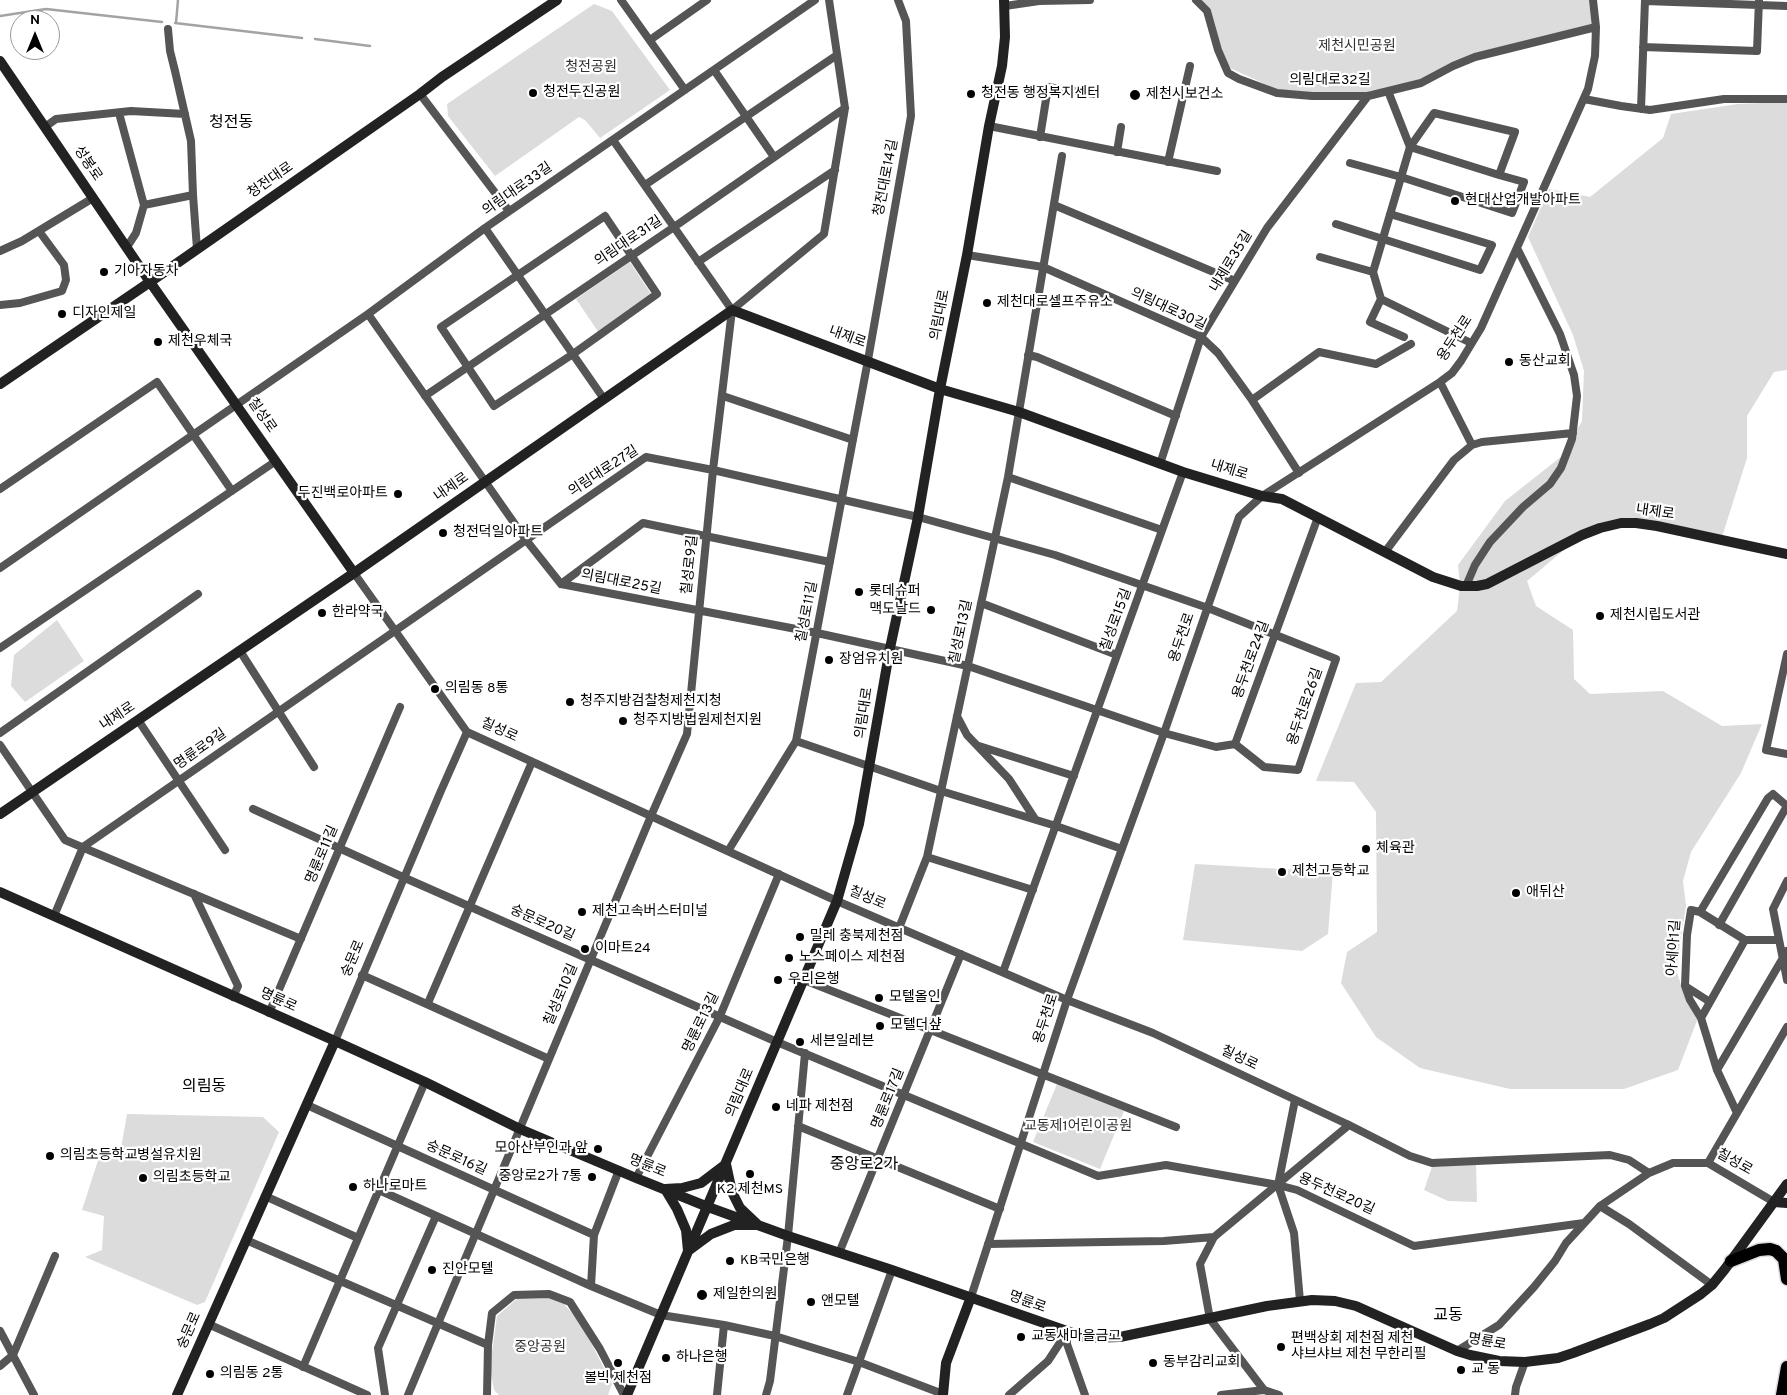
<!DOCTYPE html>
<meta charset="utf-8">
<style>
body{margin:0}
#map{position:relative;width:1787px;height:1395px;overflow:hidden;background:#fff;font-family:Overpass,sans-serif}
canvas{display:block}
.north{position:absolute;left:10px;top:10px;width:50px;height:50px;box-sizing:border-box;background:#fff;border:1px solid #999;border-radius:50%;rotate:0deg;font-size:14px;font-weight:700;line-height:20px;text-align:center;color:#000}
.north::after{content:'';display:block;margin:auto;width:18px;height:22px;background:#000;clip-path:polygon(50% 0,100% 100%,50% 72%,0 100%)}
</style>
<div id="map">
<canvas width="1787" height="1395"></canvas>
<div class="north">N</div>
</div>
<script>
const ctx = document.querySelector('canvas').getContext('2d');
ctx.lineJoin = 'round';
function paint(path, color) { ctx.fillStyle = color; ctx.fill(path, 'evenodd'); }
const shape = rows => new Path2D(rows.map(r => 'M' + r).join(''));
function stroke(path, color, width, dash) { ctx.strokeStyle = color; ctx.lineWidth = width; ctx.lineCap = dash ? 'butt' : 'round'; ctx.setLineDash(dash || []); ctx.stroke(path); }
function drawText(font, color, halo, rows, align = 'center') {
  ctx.font = font + ' Overpass,"Noto Sans KR",sans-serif'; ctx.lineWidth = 4.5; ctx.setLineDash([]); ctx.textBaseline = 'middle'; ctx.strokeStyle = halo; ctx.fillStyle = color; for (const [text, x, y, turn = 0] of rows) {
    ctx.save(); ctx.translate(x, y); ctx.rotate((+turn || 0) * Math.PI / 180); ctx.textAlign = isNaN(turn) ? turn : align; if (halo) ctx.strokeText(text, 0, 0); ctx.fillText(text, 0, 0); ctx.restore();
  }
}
const green = shape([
 [1199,0,1589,0,1593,25,1517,43,1421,83,1368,96,1312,96,1278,90,1230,68],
 [594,4,612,11,670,90,600,138,585,120,579,117,495,176,448,116,447,104],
 [1787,102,1787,370,1774,372,1747,416,1747,458,1721,540,1636,523,1582,535,1527,581,1536,606,1573,630,1574,679,1590,694,1663,691,1722,726,1762,724,1741,773,1691,852,1683,881,1686,906,1676,969,1682,988,1698,1018,1678,1070,1624,1089,1510,1089,1420,1068,1376,1037,1341,983,1347,952,1377,932,1376,812,1354,782,1316,781,1356,683,1381,682,1457,611,1460,586,1458,565,1505,501,1562,456,1582,421,1584,371,1573,335,1528,237,1549,189,1590,197,1663,138,1671,114,1738,104],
 [630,262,653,297,599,333,576,299],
 [57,620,84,661,25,702,11,686,14,655],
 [1195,864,1333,872,1328,934,1302,951,1183,940],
 [1057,1084,1124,1111,1100,1169,1033,1142],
 [127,1114,263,1117,279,1132,205,1302,197,1305,85,1257,102,1250,104,1216,82,1210,102,1148,121,1148],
 [1476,1164,1477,1202,1448,1201,1424,1190,1432,1167],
 [519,1297,547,1297,564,1304,581,1323,612,1384,608,1395,499,1395,494,1390,490,1367,497,1316]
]);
const stream = shape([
 [0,16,46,9,162,22],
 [175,23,302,38],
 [176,23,178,0],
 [315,39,370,46]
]);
const street = shape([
 [621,0,685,90],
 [1196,0,1207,11,1218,50,1228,73,1239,79,1277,93,1312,96,1368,96,1421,83,1453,66,1475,57,1596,27],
 [1645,1,1787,6],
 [1005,6,1039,1,1090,0],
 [650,40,707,0],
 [1643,47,1757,51,1759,0],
 [714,70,774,157],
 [1388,91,1410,147,1434,113,1515,132,1499,175,1410,147,1373,272,1381,299,1471,343],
 [420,94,509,211],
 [1584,99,1621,106,1650,110,1724,99,1787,99],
 [1641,109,1645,0],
 [119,113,144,205,136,233,127,247],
 [989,126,1217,171],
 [45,127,56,119,131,111,185,114],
 [1040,137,1048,87,1094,94],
 [613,140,732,310],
 [1117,152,1121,127],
 [1168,162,1190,66],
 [1350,163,1401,177,1512,213,1524,182,1499,175],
 [645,185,837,55],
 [193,195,197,249],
 [144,205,193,195,191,141,175,71,170,51,168,29],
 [1054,205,1235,281],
 [605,216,657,294,573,354,494,406,441,327,605,216],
 [1336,224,1480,270,1492,245,1390,214],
 [485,228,604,399],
 [0,251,22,241,93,198],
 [967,255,1043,267,1201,337,1218,353,1252,400,1299,473],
 [1320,257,1373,272],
 [698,262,835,170],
 [1381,299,1370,322,1404,337],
 [0,305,20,303,62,291,66,280,64,265,39,231],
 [732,310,824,234,845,108,829,0],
 [368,314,526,540,561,584,817,633,968,666,1164,733,1216,747,1235,744,1318,517],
 [1028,355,1037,357,1176,416],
 [1440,382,1472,445],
 [425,396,674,227,845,108],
 [723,396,853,440],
 [1252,400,1319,352,1376,364,1411,344],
 [1160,464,1201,337,1267,228,1368,96],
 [1008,477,1162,530],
 [0,489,157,382,232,491],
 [1385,552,1454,460,1472,445,1482,442,1573,433],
 [0,568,368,314,485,228,815,0],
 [354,573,467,732,837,901,1067,1000,1153,1033,1349,1125,1410,1156,1432,1163,1610,1155,1629,1160,1649,1173,1673,1163,1708,1163,1774,1202],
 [561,584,643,523,830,562],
 [1466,586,1475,565,1490,542,1523,507,1550,484,1561,468,1572,439,1577,396,1574,375,1560,334,1517,248],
 [981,603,1117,655],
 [0,648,276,461],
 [240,651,314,767],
 [1787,654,1766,750,1787,754],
 [957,716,967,735,1009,779,1035,819],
 [138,720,225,850],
 [0,733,198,594],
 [796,741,941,791,1056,826,1122,849],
 [0,745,65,840,301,939],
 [979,746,1074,776],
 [253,809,405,878,777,1042,1098,1176,1166,1165,1278,1185,1297,1190,1414,1246,1584,1223],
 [728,851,796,741,868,360,911,116,906,21,898,0],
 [927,857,1033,890],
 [1787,881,1773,909,1787,980],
 [194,894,238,986,233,997],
 [1700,912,1768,798,1773,794,1787,806,1719,925],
 [54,916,83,847,646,457,713,470,918,517,1055,555,1208,608,1336,659,1298,770,1264,767,1235,744],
 [899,928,927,857,995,538,1008,477,1062,156],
 [1003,972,1183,472],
 [362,975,549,1059],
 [804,980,1176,1127],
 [1685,986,1690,1000,1701,1018],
 [1710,1002,1685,986,1687,935,1691,910,1700,912,1745,940,1779,940],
 [428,1003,532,762],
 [269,1013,400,707],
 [335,1041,440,793,467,732],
 [1717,1070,1787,951],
 [1295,1100,1278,1185,1294,1233,1300,1301],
 [307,1105,594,1235],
 [1737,1113,1717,1070,1701,1018,1745,940],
 [798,1126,1000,1209],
 [1708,1163,1787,1027],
 [636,1178,720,1016,779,874],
 [379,1190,591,1286,661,1315,724,1325,775,1336,859,1362,943,1394],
 [265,1196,358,1238],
 [1600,1206,1629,1224,1712,1285],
 [246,1240,488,1345],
 [988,1244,1164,1241,1214,1237],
 [839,1253,961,954],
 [591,1286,594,1235,619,1170],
 [971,1297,1067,1000,1164,733,1239,517,1262,496,1440,382,1452,373,1461,361,1481,328,1588,89,1595,56,1596,27,1593,0],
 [208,1324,367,1395],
 [0,1331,34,1395],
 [1067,1332,1067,1344,1085,1395],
 [1457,1351,1499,1325,1534,1287,1555,1261,1566,1243,1600,1206,1649,1173],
 [0,1366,13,1355,55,1256],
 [303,1367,425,1082],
 [1264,1390,1210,1319,1200,1264,1214,1237,1349,1125],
 [385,1395,378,1348,436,1216],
 [408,1395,651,816,687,734,713,470,732,310],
 [487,1395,488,1345,492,1313,514,1295,549,1294,570,1302,600,1349,624,1395],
 [717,1395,724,1325],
 [766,1395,770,1381,788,1236,805,1053],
 [847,1395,892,1270],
 [1009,1395,1048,1361,1067,1332],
 [1221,1395,1264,1390,1279,1395],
 [1515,1395,1516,1387,1525,1362]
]);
const secondary = shape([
 [0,61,150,282,354,573],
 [0,384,150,282,420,94,442,77,557,0],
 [0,814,354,573,732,310,940,389,1019,412,1183,472,1262,496,1282,499,1433,577,1461,586,1477,586,1487,584,1582,535,1600,528,1621,523,1636,523,1657,526,1787,554],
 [0,892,335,1041,425,1082,520,1129,636,1178,708,1207,788,1236,892,1270,1087,1338,1120,1337,1267,1306,1312,1300,1335,1301,1356,1306,1457,1351,1470,1355,1499,1361,1525,1362,1558,1358,1573,1353,1650,1324,1664,1318,1701,1294,1712,1285,1725,1269,1787,1184],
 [726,1164,732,1192,740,1208,758,1225,734,1225,711,1234,688,1251,686,1230,677,1209,665,1189,682,1188,701,1183,726,1164],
 [1774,1202,1787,1203],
 [177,1395,335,1041],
 [627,1395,837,901,859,824,890,648,918,517,940,389,967,255,989,126,1002,66,1005,37,1004,0],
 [943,1395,946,1363,971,1297]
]);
const primary = shape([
 [1731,1261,1759,1250,1770,1249,1776,1251,1784,1259,1787,1279],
 [1782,1395,1787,1367]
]);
const markers = [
 [533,93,5,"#000"],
 [971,94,5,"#000"],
 [1135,95,6,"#000"],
 [1455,201,5,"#000"],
 [104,272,5,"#000"],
 [987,303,5,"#000"],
 [62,314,5,"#000"],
 [158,342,5,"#000"],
 [1509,362,5,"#000"],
 [398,494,5,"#000"],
 [443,533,5,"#000"],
 [859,592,5,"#000"],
 [931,610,5,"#000"],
 [322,613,5,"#000"],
 [1600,616,5,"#000"],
 [829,660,5,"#000"],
 [435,689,5,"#000"],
 [570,702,5,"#000"],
 [623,721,5,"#000"],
 [1366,849,5,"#000"],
 [1282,872,5,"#000"],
 [1516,893,5,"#000"],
 [582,912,5,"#000"],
 [800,937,5,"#000"],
 [585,949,5,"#000"],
 [789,958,5,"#000"],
 [778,980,5,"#000"],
 [879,998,5,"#000"],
 [880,1026,5,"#000"],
 [800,1042,5,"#000"],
 [776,1107,5,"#000"],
 [598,1149,5,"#000"],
 [50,1156,5,"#000"],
 [750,1174,5,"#000"],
 [592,1177,5,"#000"],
 [143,1178,5,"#000"],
 [353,1187,5,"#000"],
 [730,1261,5,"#000"],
 [432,1270,5,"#000"],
 [702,1295,6,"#000"],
 [811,1302,5,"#000"],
 [1021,1337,5,"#000"],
 [1281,1347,5,"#000"],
 [666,1358,5,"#000"],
 [618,1363,5,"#000"],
 [1153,1363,5,"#000"],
 [1461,1370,5,"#000"],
 [210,1374,5,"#000"]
];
const parkNames = [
 ["제천시민공원",1357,47],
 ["청전공원",591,68],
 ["교동제1어린이공원",1078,1127],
 ["중앙공원",540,1348]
];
const streetNames = [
 ["의림대로32길",1330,81],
 ["성봉로",87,164,56],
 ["청전대로14길",887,178,-79],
 ["청전대로",271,181,-35],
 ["의림대로33길",518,190,-35],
 ["의림대로31길",629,242,-34],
 ["내제로35길",1232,262,-59],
 ["의림대로30길",1168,310,25],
 ["의림대로",941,315,-79],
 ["내제로",847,338,20],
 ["용두천로",1456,339,-57],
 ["칠성로",261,416,55],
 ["내제로",1229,471,17],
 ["의림대로27길",604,472,-33],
 ["내제로",452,488,-35],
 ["내제로",1655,513,8],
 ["칠성로9길",691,565,-84],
 ["의림대로25길",621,583,11],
 ["칠성로11길",808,612,-79],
 ["칠성로15길",1117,620,-70],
 ["칠성로13길",962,632,-78],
 ["용두천로",1183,638,-71],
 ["용두천로24길",1252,660,-70],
 ["용두천로26길",1306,707,-71],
 ["의림대로",865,713,-81],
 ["내제로",118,717,-34],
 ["칠성로",499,731,24],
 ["명륜로9길",201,750,-35],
 ["명륜로11길",323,855,-67],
 ["칠성로",867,899,23],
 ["숭문로20길",542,924,24],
 ["아세아1길",1675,948,-86],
 ["숭문로",354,959,-67],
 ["칠성로10길",562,995,-67],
 ["명륜로",278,1001,24],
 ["용두천로",1047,1019,-72],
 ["명륜로13길",702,1023,-64],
 ["칠성로",1239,1059,25],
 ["의림대로",741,1093,-67],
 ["명륜로17길",889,1099,-68],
 ["숭문로16길",456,1159,24],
 ["칠성로",1734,1163,29],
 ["명륜로",647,1167,22],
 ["용두천로20길",1336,1195,24],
 ["명륜로",1027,1303,20],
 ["숭문로",190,1331,-66],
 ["명륜로",1487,1343,10]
];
const poiNames = [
 ["청전두진공원",543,93],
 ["청전동 행정복지센터",981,94],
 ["제천시보건소",1146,95],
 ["현대산업개발아파트",1465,201],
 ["기아자동차",114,272],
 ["제천대로셀프주유소",997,303],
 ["디자인제일",72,314],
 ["제천우체국",168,342],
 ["동산교회",1519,362],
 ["두진백로아파트",388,494,"right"],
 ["청전덕일아파트",453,533],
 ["롯데슈퍼",869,592],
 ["맥도날드",921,610,"right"],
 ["한라약국",332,613],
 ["제천시립도서관",1610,616],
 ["장엄유치원",839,660],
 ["의림동 8통",445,689],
 ["청주지방검찰청제천지청",580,702],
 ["청주지방법원제천지원",633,721],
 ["체육관",1376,849],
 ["제천고등학교",1292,872],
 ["애뒤산",1526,893],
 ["제천고속버스터미널",592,912],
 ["밀레 충북제천점",810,937],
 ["이마트24",595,949],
 ["노스페이스 제천점",799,958],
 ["우리은행",788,980],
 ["모텔올인",889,998],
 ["모텔더샾",890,1026],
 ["세븐일레븐",810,1042],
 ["네파 제천점",786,1107],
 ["모아산부인과 앞",588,1149,"right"],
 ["의림초등학교병설유치원",60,1156],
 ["중앙로2가 7통",582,1177,"right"],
 ["의림초등학교",153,1178],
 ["하나로마트",363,1187],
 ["K2 제천MS",750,1190,"center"],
 ["KB국민은행",740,1261],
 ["진안모텔",442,1270],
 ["제일한의원",713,1295],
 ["앤모텔",821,1302],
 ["교동새마을금고",1031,1337],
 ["편백상회 제천점 제천",1291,1339],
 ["샤브샤브 제천 무한리필",1291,1355],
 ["하나은행",676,1358],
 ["동부감리교회",1163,1363],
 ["교 동",1471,1370],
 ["의림동 2통",220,1374],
 ["볼빅 제천점",618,1379,"center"]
];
const quarterNames = [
 ["청전동",231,124],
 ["의림동",204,1088],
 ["중앙로2가",864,1166],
 ["교동",1448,1317]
];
paint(green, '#dcdcdc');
stroke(stream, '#a3a3a3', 2.5);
stroke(primary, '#dbdbdb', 15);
stroke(street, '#555', 8);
stroke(secondary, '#222', 10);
stroke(primary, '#000', 12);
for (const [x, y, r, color] of markers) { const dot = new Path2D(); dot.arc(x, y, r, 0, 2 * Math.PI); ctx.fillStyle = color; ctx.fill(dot); stroke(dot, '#fff', 2); }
drawText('14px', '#333', '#fff', parkNames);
drawText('14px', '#000', '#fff', streetNames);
drawText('14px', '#000', '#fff', poiNames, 'left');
drawText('16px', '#000', '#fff', quarterNames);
</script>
